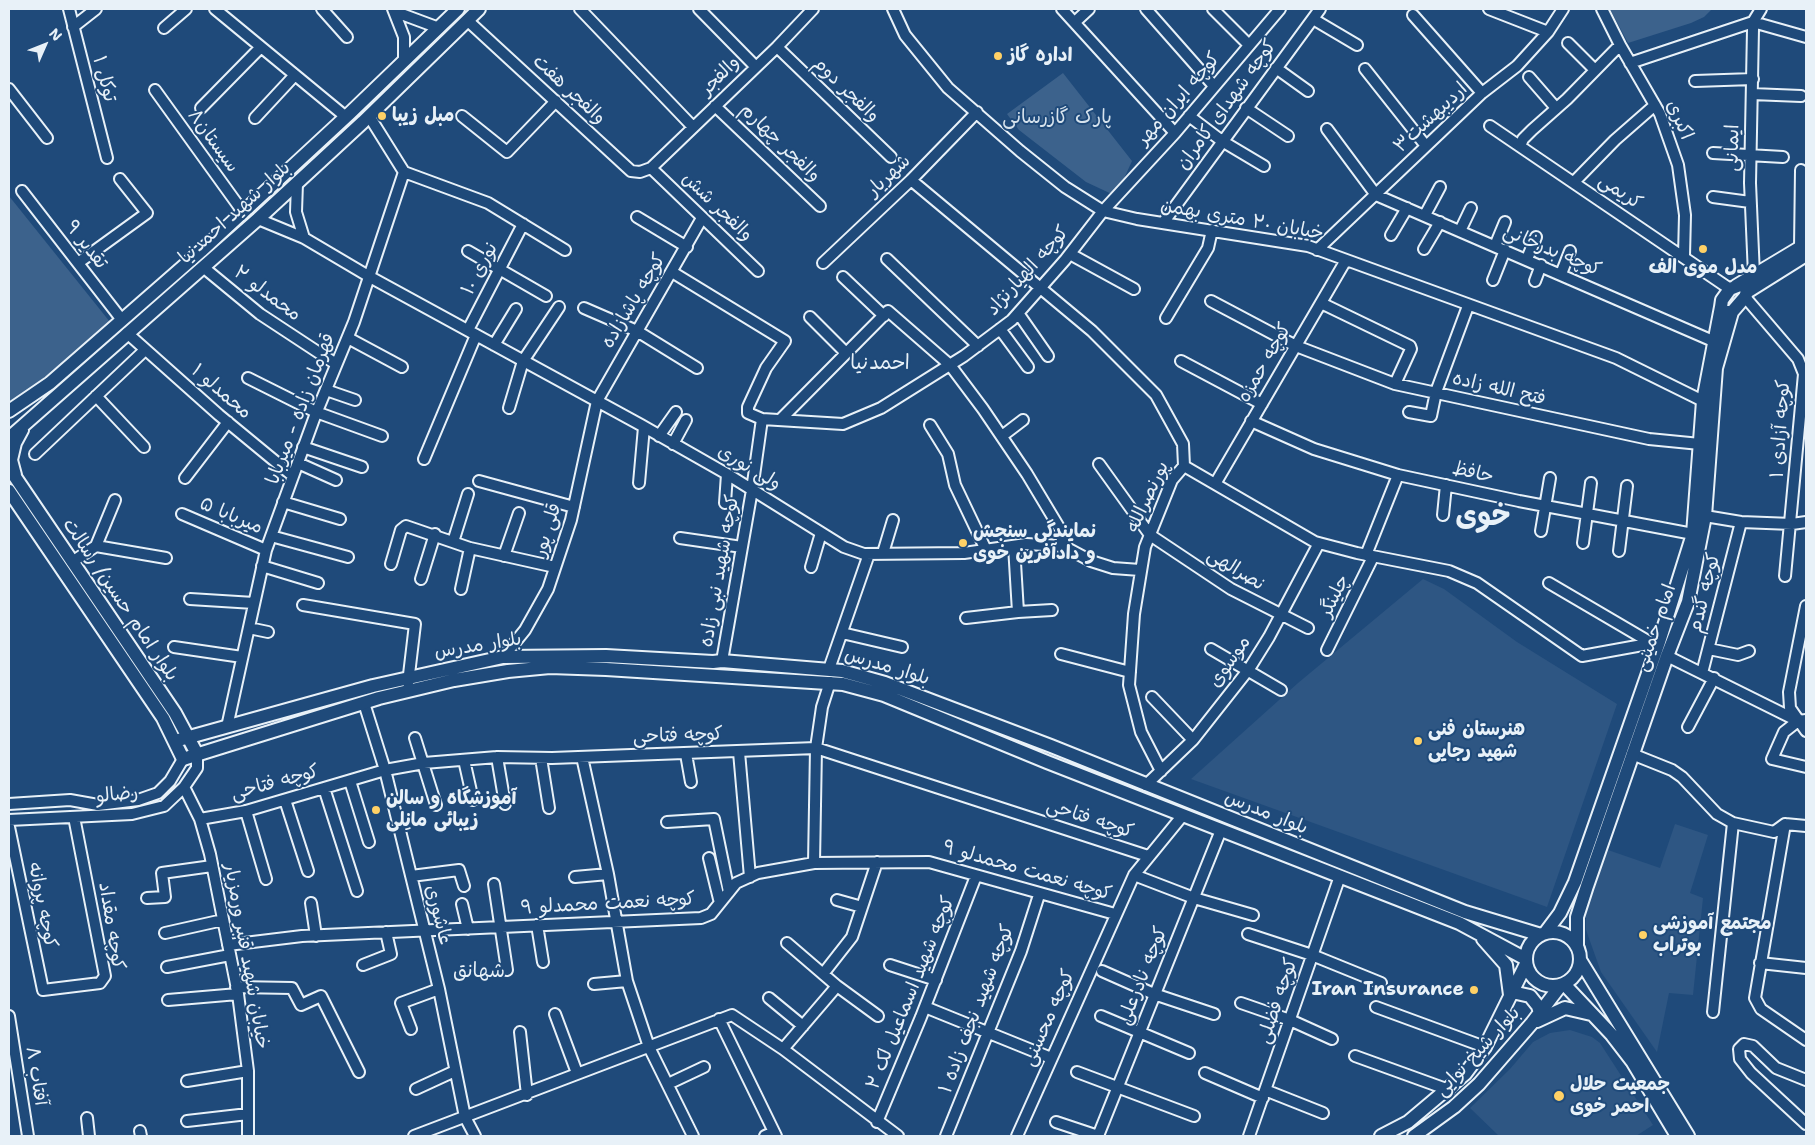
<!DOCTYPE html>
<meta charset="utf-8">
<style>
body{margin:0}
#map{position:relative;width:1815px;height:1145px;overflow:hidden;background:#1f4a7a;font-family:"Shantell Sans",sans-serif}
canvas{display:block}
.frame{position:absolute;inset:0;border:10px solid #e8f1f8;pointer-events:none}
.north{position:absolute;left:20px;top:20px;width:50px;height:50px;-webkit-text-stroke:4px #1f4a7a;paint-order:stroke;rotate:46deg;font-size:14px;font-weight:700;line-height:20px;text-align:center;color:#e8f1f8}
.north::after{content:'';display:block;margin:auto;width:18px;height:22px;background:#e8f1f8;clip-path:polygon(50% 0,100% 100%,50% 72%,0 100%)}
</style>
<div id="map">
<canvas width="1815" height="1145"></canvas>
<div class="frame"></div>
<div class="north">N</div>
</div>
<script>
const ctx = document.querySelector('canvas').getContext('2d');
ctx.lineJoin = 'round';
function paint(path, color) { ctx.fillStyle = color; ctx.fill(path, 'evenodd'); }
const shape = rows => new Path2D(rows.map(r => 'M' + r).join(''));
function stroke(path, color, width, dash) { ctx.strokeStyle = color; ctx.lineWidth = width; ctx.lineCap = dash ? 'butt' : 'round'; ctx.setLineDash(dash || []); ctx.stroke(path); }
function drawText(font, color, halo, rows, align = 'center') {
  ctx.font = font + ' "Shantell Sans","Playpen Sans Arabic",sans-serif'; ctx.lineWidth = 4; ctx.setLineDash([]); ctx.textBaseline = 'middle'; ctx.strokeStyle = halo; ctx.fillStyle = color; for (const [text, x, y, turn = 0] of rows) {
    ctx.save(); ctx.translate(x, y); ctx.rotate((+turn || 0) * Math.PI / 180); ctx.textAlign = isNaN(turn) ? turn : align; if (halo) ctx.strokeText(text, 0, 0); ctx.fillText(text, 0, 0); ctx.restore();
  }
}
const built = shape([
 [1423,579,1444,589,1517,642,1617,704,1547,907,1191,779,1298,683],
 [1675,824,1708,835,1690,893,1703,898,1693,995,1669,993,1657,1052,1601,972,1586,930,1586,909,1608,850,1660,868],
 [1570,1030,1592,1037,1600,1043,1653,1125,1636,1136,1499,1136,1470,1108,1510,1069,1533,1042,1550,1033]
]);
const green = shape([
 [1610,9,1712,9,1704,17,1691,23,1628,43],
 [1063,73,1132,161,1116,196,1086,182,1019,130,1007,114],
 [9,196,110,322,31,392,9,402]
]);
const minor = shape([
 [69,9,107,158],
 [215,9,346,117],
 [322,9,347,37],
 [393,9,404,37,404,61],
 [580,9,693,127],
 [699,9,755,66],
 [893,9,905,35,948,88,1020,151,1065,187,1103,211,1137,219,1308,246,1616,358,1703,401],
 [1062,9,1175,133],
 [1146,9,1214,86],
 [1213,9,1249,45],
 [1489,9,1548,32],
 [1602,9,1620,45,1660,114,1678,165,1685,215,1684,256],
 [396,12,439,28],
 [1413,15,1482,93],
 [1313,19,1357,45],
 [467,20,631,171,640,172,651,168,777,47,813,9],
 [1075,22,1089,9],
 [1753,22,1806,37],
 [73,27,96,9],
 [164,28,186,9],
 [1568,43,1595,70],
 [777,47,891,157],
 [1630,63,1753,22],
 [1276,68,1308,91],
 [1365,69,1426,146],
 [1529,77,1556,108],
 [1695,81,1753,79],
 [9,89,47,138],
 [155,90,243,212],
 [1752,94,1801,96],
 [715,106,820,206],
 [201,108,261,47],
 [1246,108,1288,136],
 [462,116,507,152,556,101],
 [1189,116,1222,141,1264,166],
 [255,118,295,75],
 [1490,126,1730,289],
 [1327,129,1376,195,1713,341],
 [1520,146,1523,139,1532,130,1567,99,1620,45],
 [1713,153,1783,157],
 [651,168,758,271],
 [404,172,488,203,565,250],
 [911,180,1092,331,1156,395,1183,444,1184,466,1172,480,1145,547,1134,614,1129,685,1141,732,1161,771],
 [1574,182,1615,140,1655,105],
 [297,183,296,212,304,238],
 [22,191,122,320],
 [1713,197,1750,202],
 [1425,215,1440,187],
 [637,217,687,247],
 [258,219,304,238,370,277,641,425,727,474,844,547,864,554,964,553,1026,544,1063,546,1091,561,1113,568,1140,570],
 [1163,223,1320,9],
 [1460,231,1471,208],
 [1391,235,1407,208],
 [1495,246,1505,222],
 [1800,247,1801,170],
 [1424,249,1440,222],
 [1317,250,1482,93,1517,66,1548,32,1563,9],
 [468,251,546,296],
 [1070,254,1134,289],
 [887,259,978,346],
 [1527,259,1536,237],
 [78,263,147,213,120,179],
 [823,263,911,180,977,112],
 [203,267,260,314,336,364],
 [672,272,785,341,766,368,748,407,748,413,762,419],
 [1561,274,1570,251],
 [1754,275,1750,183,1753,29,1753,22,1761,9],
 [843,277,884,316],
 [1493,280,1505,250],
 [1535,281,1541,265],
 [1745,297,1798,359,1804,374,1785,576],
 [1211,301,1296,346,1395,384,1649,439,1700,444],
 [1321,303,1410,346,1411,349,1395,384],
 [584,308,637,331,697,368],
 [1018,313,1048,356],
 [810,317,846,353],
 [1166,318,1208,248,1212,230],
 [1000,329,1028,367],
 [468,330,523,224],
 [127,333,219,415,293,476],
 [348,338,402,367],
 [494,345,516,309],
 [1181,361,1262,404],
 [248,378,316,412,382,436],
 [326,390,355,400],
 [96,396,144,447],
 [509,408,523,361,559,307],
 [1409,412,1431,416,1436,392,1468,306],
 [780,420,888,311,950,365,983,409,1027,474,1060,529,1063,546],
 [1251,421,1314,449,1398,475,1519,501,1693,534],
 [930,425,948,454,955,485,986,550],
 [659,436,676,412],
 [1002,436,1023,420],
 [673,444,686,420],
 [303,447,362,467],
 [35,454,145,350],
 [424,459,476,335],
 [298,463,336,480],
 [1099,464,1150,535,1231,589,1308,628],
 [1184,466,1315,542,1357,553,1449,571,1477,583,1582,656,1659,642],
 [185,478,228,422],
 [479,481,574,507],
 [639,483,644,427],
 [1215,484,1346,260],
 [283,502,340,519],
 [725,503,727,474],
 [182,514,266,550],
 [1443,515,1446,485],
 [1705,516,1741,522,1792,524,1806,522],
 [1541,531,1550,478],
 [271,536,348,557],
 [680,538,742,547],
 [453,542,468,494],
 [1583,543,1591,483],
 [96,546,166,558],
 [1619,551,1627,486],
 [883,553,893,520],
 [1366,555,1398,475],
 [504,556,519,513],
 [72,562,96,546,115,500],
 [391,564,401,530,406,526,470,548,555,567],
 [262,566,318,583],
 [811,567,821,533],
 [421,579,435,534],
 [1549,583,1653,644],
 [461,589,470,548],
 [190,599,254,603],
 [303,605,415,624,408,683],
 [1806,606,1789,692,1790,708,1806,731],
 [1018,612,1052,610],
 [966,618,1018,612,1014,546],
 [249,628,268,632],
 [842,633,902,647],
 [174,647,242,657],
 [1211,649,1281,690],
 [1709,649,1738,655,1749,651],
 [1327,650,1373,557],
 [1061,654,1130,672],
 [1667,656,1798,721],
 [503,657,525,630,548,589,571,520,597,401,702,218],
 [722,661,752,490,762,419,843,424,881,408,964,356,1012,320,1065,260,1103,211,1175,133,1280,9],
 [829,669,869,554],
 [1702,673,1741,522],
 [1152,697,1193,740],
 [364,703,385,770,439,989,465,1117,475,1136],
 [1806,720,1798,721,1784,732,1772,759,1806,767],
 [227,727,266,550,315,416,354,322,404,172,369,116],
 [1688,727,1714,678],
 [415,738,436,805],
 [739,752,750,877],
 [686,754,691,782],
 [1632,754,1672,770,1682,777,1717,814,1733,823,1774,832,1785,824],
 [497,757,505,804],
 [582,757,608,874,627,981,649,1047,693,1136],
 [541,758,549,808],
 [464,760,473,800],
 [350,781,369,842],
 [1146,785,1193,740,1249,669,1269,637,1319,543],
 [184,787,200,819,210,854,238,994,248,1071,248,1136],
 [324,788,357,891],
 [285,800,308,871],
 [9,804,70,800,98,805,138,800,158,793,170,781,183,759],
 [246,811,266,879],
 [200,819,246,811,385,770,424,763,497,757,552,758,816,748,1148,856],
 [9,820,132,814,164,806,184,787,197,768,197,754],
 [667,822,714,819,729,892],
 [1785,824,1755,998,1761,1009,1806,1040],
 [1785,824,1806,826],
 [9,827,43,990,100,983,105,976,74,817],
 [709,858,720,903],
 [814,863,816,748,822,707,830,682],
 [1134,875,1194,898,1253,915],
 [411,876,459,870,464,886],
 [575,877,608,874],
 [494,884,507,970],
 [147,898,165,897,162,873,212,866],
 [837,900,862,907],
 [311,903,316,936],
 [462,904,468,929],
 [537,925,543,962],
 [165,933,223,920],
 [1248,934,1312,955,1381,983],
 [787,943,837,986,878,1016],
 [228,945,302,936,701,918,711,914,736,883,758,873,814,863,929,862,1115,914],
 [1760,963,1806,968],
 [363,965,391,954,386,932],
 [890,965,936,980],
 [167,967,230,955],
 [1102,971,1154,994,1214,1014],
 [823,974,852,937,877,862],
 [594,984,627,981],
 [236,987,292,988,301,1005,321,996,359,1072],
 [769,998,803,1026],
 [168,1000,238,994],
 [1241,1003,1290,1020,1332,1039],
 [925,1007,1051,1058],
 [1376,1007,1485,1047],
 [1713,1012,1733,823],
 [555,1014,577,1073],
 [9,1016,28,1136],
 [1101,1016,1189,1053],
 [719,1019,776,1136],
 [411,1029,401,1003,439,989],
 [520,1032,527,1095],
 [783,1049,837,986],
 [1355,1056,1449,1090],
 [1077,1072,1194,1116],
 [1205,1073,1263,1098],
 [1806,1080,1776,1068,1753,1046,1744,1044,1739,1049,1740,1059,1751,1073,1806,1124],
 [187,1081,248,1071],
 [668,1084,704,1067],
 [416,1089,455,1071],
 [1265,1090,1323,1113],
 [87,1118,89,1136],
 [187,1121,248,1114],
 [877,1122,921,1017,976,876],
 [1056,1122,1098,1136,1221,830],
 [140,1131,141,1136],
 [414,1136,732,1015,783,1049,898,1136],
 [765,1136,774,1132],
 [946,1136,1021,951,1039,895],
 [1017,1136,1134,875,1183,815],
 [1249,1136,1340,876]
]);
const major = shape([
 [1740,285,1745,286,1747,292,1745,297,1732,312,1724,312,1721,307,1722,300,1730,289,1740,285],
 [1736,286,1806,244],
 [1747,292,1806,255],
 [9,411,50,383,201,251,350,113,458,9],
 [9,438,258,219,363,122,479,9],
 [9,468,175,713,197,754],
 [15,475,11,460,15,443,22,430],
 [9,491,163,718,183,759,379,698,454,680,508,671,550,667,606,669,843,684,884,695,1047,762,1459,923,1526,959],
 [175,741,373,686,503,657,606,656,713,662,722,661,842,671,885,683,1051,746,1465,912,1541,935],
 '1526 959a27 27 0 1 1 54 0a27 27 0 1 1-54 0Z',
 [1545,933,1560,913,1575,882,1659,642,1693,534,1703,401,1721,307],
 [1483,939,1506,965,1510,995],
 [1577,947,1577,917,1587,886,1667,656,1688,602,1705,516,1716,368,1732,312],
 [1580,960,1688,1136],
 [1564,984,1612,1035,1632,1061,1677,1136],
 [1512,992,1530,996,1538,1006,1540,1013],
 [1537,1021,1565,1008,1591,1014],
 [1381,1136,1408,1122,1465,1074,1485,1047,1526,964],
 [1414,1136,1454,1107,1479,1084,1532,1023,1561,985]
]);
const markers = [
 [998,56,5,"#ffd166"],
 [382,116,5,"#ffd166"],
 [1703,249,5,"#ffd166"],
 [963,543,5,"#ffd166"],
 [1418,741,5,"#ffd166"],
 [376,810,5,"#ffd166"],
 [1643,935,5,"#ffd166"],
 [1474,990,5,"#ffd166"],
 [1559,1096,6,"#ffd166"]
];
const poiNames = [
 ["اداره گاز",1008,56],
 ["مبل زیبا",392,116],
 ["مدل موی الف",1703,268,"center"],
 ["نمایندگی سنجش",973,532],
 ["و دادآفرین خوی",973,554],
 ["هنرستان فنی",1428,730],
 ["شهید رجایی",1428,752],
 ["آموزشگاه و سالن",386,799],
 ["زیبائی مانِلی",386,821],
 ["مجتمع آموزشی",1653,924],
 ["بوتراب",1653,946],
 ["Iran Insurance",1464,990,"right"],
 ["جمعیت حلال",1570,1085],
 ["احمر خوی",1570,1107]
];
const streetNames = [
 ["والفجر",720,76,-45],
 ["توکل ۱",104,79,75],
 ["والفجر هفت",569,90,43],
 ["والفجر دوم",846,90,44],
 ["کوچه ایران مهر",1179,99,-49],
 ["کوچه شهدای کامران",1227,105,-54],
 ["اردیبهشت۳",1431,118,-43],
 ["اکبری",1679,120,67],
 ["سیستان۸",213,141,54],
 ["والفجر چهارم",780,143,44],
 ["ایمانی",1733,148,-89],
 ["شهریار",889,176,-43],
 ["کریمی",1620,192,34],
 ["والفجر شش",717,207,44],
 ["بلوار شهید احمدنیا",235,213,-42],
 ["خیابان ۲۰ متری بهمن",1242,220,10],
 ["۹ تقدیر",86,245,52],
 ["کوچه بدرخانی",1552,251,23],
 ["نوری ۱۰",480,269,-62],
 ["کوچه الهیارنژاد",1028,271,-48],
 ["محمدلو ۲",267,294,37],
 ["کوچه پاشازاده",634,301,-59],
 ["کوچه حمزه",1265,363,-60],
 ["فتح الله زاده",1499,389,13],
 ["محمدلو ۱",221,392,41],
 ["قهرمان زاده - میربابا",301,409,-69],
 ["کوچه آزادی ۱",1781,429,-86],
 ["ولی نوری",749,468,31],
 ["حافظ",1473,473,13],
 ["پورنصرالله",1148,497,-65],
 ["میربابا ۵",231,516,23],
 ["قلی پور",548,530,-73],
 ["نصرالهی",1236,570,31],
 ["کوچه شهید نبی زاده",720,571,-80],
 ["کوچه گندم",1705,593,-76],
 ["چلینگر",1335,596,-64],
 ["بلوار امام حسین/ رسالت",120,600,56],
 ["امام خمینی",1656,628,-71],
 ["بلوار مدرس",478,646,-9],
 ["موسوی",1230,662,-55],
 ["بلوار مدرس",887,667,17],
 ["کوچه فتاحی",678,736,-2],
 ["کوچه فتاحی",275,783,-15],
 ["رضالو",117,795,-6],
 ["بلوار مدرس",1266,813,22],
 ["کوچه فتاحی",1090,819,18],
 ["کوچه نعمت محمدلو ۹",1027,871,16],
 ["کوچه نعمت محمدلو ۹",608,904,-3],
 ["کوچه پروانه",42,905,79],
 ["عاشوری",438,915,76],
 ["کوچه مقداد",111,926,81],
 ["خیابان شهید قنبر ورمزیار",246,956,80],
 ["کوچه نادرعلی",1143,976,-68],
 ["کوچه شهید اسماعیل لک ۲",911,993,-68],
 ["کوچه فضلی",1278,1001,-71],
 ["کوچه شهید نجف زاده ۱",977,1009,-69],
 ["کوچه محسنی",1049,1018,-66],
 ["بلوار شیخ نوایی",1478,1052,-47],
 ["آفتاب ۸",36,1076,81]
];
const parkNames = [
 ["پارک گازرسانی",1057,118]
];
const neighbourhoodNames = [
 ["احمدنیا",880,364],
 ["شهانق",479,972]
];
const townNames = [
 ["خوی",1483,517]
];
paint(built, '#2e5683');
paint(green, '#3c628c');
stroke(minor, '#e8f1f8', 14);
stroke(major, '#e8f1f8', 16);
stroke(minor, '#1f4a7a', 10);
stroke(major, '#1f4a7a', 12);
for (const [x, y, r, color] of markers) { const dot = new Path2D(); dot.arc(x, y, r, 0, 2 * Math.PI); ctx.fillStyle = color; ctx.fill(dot); stroke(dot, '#1f4a7a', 2); }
drawText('bold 19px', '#e8f1f8', '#1f4a7a', poiNames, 'left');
drawText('19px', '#e8f1f8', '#1f4a7a', streetNames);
drawText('19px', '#d7e3ed', '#1f4a7a', parkNames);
drawText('20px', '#e8f1f8', '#1f4a7a', neighbourhoodNames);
drawText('bold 29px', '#e8f1f8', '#1f4a7a', townNames);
</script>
